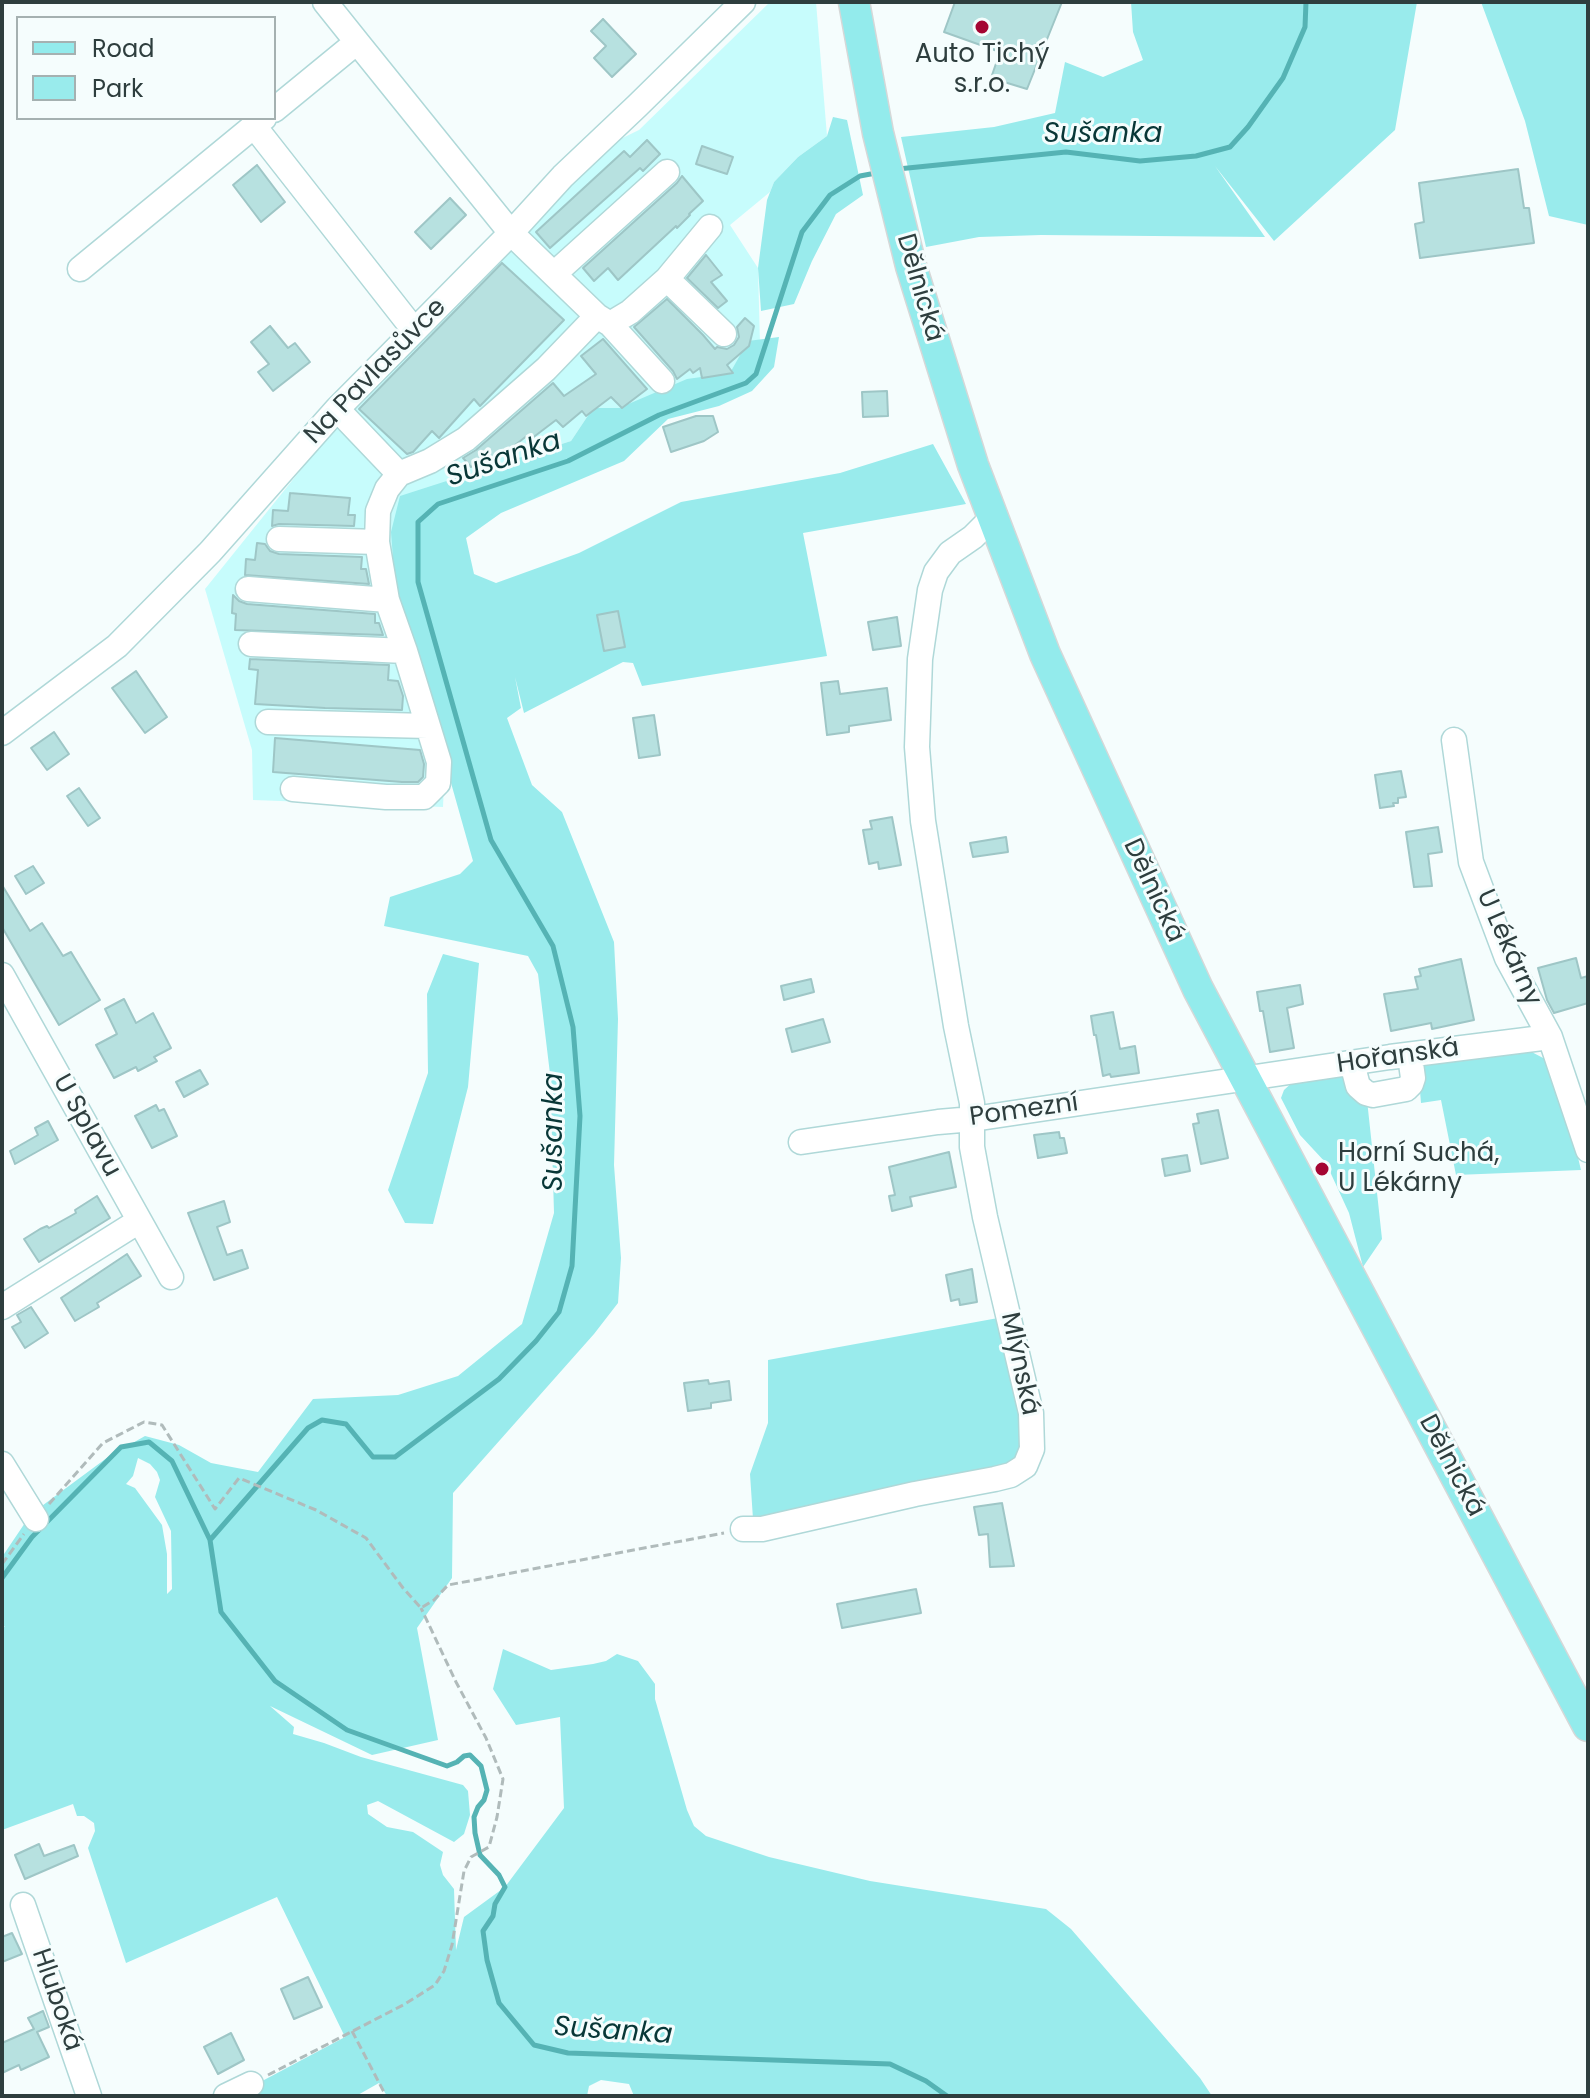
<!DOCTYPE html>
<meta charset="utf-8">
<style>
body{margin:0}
#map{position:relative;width:1590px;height:2098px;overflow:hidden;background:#f5fdfd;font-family:Poppins,sans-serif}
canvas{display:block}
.frame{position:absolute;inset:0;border:4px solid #2e3e3e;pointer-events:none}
.legend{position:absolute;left:16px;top:16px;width:260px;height:104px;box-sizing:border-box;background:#f5fdfd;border:2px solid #a5b1b1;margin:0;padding:10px 14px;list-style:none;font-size:24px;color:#2e3e3e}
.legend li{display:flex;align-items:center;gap:16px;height:40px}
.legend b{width:40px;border:2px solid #a5b1b1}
</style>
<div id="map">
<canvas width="1590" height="2098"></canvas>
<div class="frame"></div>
<ul class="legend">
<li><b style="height:10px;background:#93ebec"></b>Road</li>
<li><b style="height:22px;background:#99ebec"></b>Park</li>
</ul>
</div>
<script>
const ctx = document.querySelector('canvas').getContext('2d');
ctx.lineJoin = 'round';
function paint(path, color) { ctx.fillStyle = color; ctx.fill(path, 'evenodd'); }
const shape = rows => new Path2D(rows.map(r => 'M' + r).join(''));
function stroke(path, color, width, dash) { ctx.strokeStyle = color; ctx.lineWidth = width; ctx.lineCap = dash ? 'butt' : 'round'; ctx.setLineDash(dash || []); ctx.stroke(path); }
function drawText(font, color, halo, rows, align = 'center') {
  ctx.font = font + ' Poppins,sans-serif'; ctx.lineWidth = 6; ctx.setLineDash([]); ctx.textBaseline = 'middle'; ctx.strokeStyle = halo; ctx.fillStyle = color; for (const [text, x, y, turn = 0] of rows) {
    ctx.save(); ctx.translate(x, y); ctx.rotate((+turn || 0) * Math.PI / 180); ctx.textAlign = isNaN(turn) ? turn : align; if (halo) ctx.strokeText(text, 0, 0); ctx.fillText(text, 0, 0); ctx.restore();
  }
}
const built = shape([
 [770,2,816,2,827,136,798,157,774,182,770,192,730,225,758,268,760,344,731,373,619,408,593,408,571,441,400,497,445,759,443,807,253,800,252,750,205,589,352,406,606,146,639,130]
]);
const green = shape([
 [1131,2,1417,2,1395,130,1274,241,1215,166,1265,237,1041,235,979,237,926,247,901,137,994,127,1055,113,1065,62,1103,77,1143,60,1133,32],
 [1481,2,1588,2,1588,225,1549,216,1525,121],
 [833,117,847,120,863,195,836,214,812,261,794,304,761,311,758,268,767,200,774,182,798,157,827,136],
 [779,337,774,367,752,391,719,406,668,419,624,461,501,513,466,538,474,574,496,583,579,553,681,502,840,473,933,444,966,504,803,533,827,656,642,686,633,663,623,662,524,713,515,677,521,708,507,718,532,785,562,812,614,942,618,1019,614,1165,621,1258,618,1303,594,1334,453,1493,452,1578,417,1628,438,1740,372,1755,270,1706,294,1727,293,1734,324,1743,361,1757,463,1785,468,1791,470,1815,464,1834,454,1842,378,1801,367,1805,368,1814,387,1827,413,1832,443,1852,440,1865,443,1875,454,1889,456,1950,464,1917,505,1887,564,1808,560,1717,516,1725,493,1689,503,1649,551,1670,593,1664,606,1661,617,1654,638,1661,655,1684,655,1699,687,1810,694,1826,706,1836,769,1857,870,1881,1046,1909,1071,1929,1200,2078,1212,2096,634,2096,629,2084,601,2080,589,2086,587,2096,387,2096,379,2083,356,2096,242,2096,249,2088,345,2037,277,1897,126,1963,88,1848,95,1831,94,1823,84,1816,77,1816,73,1804,2,1830,2,1629,5,1626,2,1627,2,1557,31,1514,108,1457,145,1436,179,1445,211,1463,258,1472,313,1399,398,1395,458,1376,522,1324,554,1213,550,1074,538,974,528,956,384,926,390,897,460,874,473,861,395,584,391,532,400,496,571,441,593,408,619,408,687,379,730,373,748,341],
 [138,1458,150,1464,157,1472,160,1480,155,1497,171,1531,172,1589,167,1594,167,1554,162,1525,135,1488,126,1484,133,1476],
 [443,954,479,963,468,1087,433,1224,405,1223,388,1190,428,1073,427,994],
 [1526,1049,1545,1059,1567,1112,1581,1170,1456,1175,1441,1100,1421,1103,1418,1067,1482,1053],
 [1341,1072,1367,1100,1382,1239,1363,1267,1349,1213,1326,1163,1300,1135,1281,1098,1284,1090,1296,1079],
 [1009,1316,1025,1466,753,1519,750,1474,768,1423,768,1360]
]);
const stream = shape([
 [898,169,1066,152,1140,161,1196,156,1230,147,1248,127,1283,78,1305,27,1306,2],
 [876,173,860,176,830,195,802,232,756,374,746,383,659,415,568,461,438,504,418,522,418,582,491,840,553,946,573,1027,580,1116,572,1266,559,1312,536,1341,499,1379,395,1457,373,1457,346,1424,322,1420,308,1428,210,1540,221,1612,275,1681,347,1730,447,1766,457,1762,464,1756,470,1755,481,1766,487,1790,484,1800,478,1807,474,1817,475,1833,480,1855,499,1875,505,1887,495,1904,493,1916,483,1931,487,1960,499,2003,534,2045,568,2053,890,2064,926,2081,947,2096],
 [2,1578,32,1537,121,1447,149,1442,172,1461,210,1540]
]);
const building = shape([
 [955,2,1062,2,1027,89,991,78,1000,52,944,32,955,2],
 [603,19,636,54,612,77,594,58,606,46,591,31,603,19],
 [647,140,660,154,643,171,640,168,550,248,536,232,624,151,630,157,647,140],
 [702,146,733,157,727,174,696,164,702,146],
 [257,165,285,202,261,222,233,185,257,165],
 [1518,169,1524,208,1529,208,1534,243,1420,258,1415,224,1424,222,1419,183,1518,169],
 [682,176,703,201,689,214,690,215,677,228,676,226,618,280,608,268,594,281,583,268,677,183,682,176],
 [450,198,466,215,431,249,415,232,450,198],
 [706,255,722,275,711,282,727,301,718,308,687,278,706,255],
 [502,263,564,320,480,406,474,399,439,438,432,431,413,452,407,454,359,409,502,263],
 [667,299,703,335,715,349,717,347,727,349,734,345,739,337,737,327,745,318,754,326,749,346,727,365,733,373,702,378,700,368,693,373,690,369,677,379,673,371,634,327,667,299],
 [270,326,288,348,295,343,310,362,273,391,258,372,269,364,251,342,270,326],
 [603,339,647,389,622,408,611,397,586,416,582,411,563,427,556,420,531,439,528,435,502,455,500,452,492,459,489,456,481,463,479,461,471,467,463,458,476,450,553,383,564,396,596,374,581,356,603,339],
 [887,391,888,416,863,417,862,392,887,391],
 [696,416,713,416,718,432,704,441,671,452,663,427,696,416],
 [290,493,350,498,348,515,355,515,354,526,279,524,272,526,273,510,288,511,290,493],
 [257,543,265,544,270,551,279,554,362,557,361,569,366,569,369,584,245,575,246,559,255,560,257,543],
 [233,595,239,601,247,604,375,614,375,623,379,623,383,635,235,630,236,614,232,613,233,595],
 [618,611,625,647,604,651,597,615,618,611],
 [897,617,901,646,873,650,868,622,897,617],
 [250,659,389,665,388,680,398,681,403,696,402,710,325,708,255,704,258,670,249,669,250,659],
 [136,671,167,717,145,733,112,688,136,671],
 [838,681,840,694,887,688,891,720,849,726,849,732,827,735,821,683,838,681],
 [654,715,660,755,639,758,633,718,654,715],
 [54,732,69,754,47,770,31,748,54,732],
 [275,738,420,750,424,764,423,777,418,782,402,782,273,772,275,738],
 [1401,771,1406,797,1398,798,1398,803,1393,803,1394,806,1380,808,1375,775,1401,771],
 [79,788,100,818,88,826,67,796,79,788],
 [892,817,901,865,879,869,878,862,869,864,863,830,872,829,870,821,892,817],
 [1438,827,1442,852,1428,854,1432,886,1414,887,1406,832,1438,827],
 [1006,837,1008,852,973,857,970,843,1006,837],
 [33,866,44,883,26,894,15,876,33,866],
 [2,885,30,931,42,923,63,956,71,952,100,1000,59,1025,2,927,2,885],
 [1576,958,1581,978,1588,976,1588,1003,1554,1013,1547,1000,1538,968,1576,958],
 [1461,959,1474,1020,1432,1029,1431,1023,1391,1031,1384,994,1418,989,1415,977,1421,976,1419,969,1461,959],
 [811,979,814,992,784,1000,781,986,811,979],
 [1300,985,1303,1004,1287,1008,1294,1048,1270,1052,1263,1011,1260,1011,1257,992,1300,985],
 [124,999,136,1023,153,1013,171,1048,154,1057,157,1061,138,1071,136,1067,114,1078,96,1045,117,1034,105,1009,124,999],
 [1113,1012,1120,1049,1135,1046,1139,1073,1111,1077,1110,1074,1103,1076,1096,1035,1094,1035,1091,1016,1113,1012],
 [823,1019,830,1042,792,1052,786,1029,823,1019],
 [200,1070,208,1084,184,1097,176,1082,200,1070],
 [156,1105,159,1111,164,1109,177,1136,152,1148,135,1116,156,1105],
 [1218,1110,1228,1158,1201,1164,1193,1124,1199,1123,1197,1114,1218,1110],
 [48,1121,58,1140,15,1164,10,1151,38,1135,35,1128,48,1121],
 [1059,1132,1060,1138,1064,1138,1067,1153,1038,1158,1034,1135,1059,1132],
 [949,1152,956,1187,910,1197,912,1206,892,1211,889,1196,895,1195,889,1167,949,1152],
 [1187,1155,1190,1171,1165,1176,1162,1159,1187,1155],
 [97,1196,110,1218,39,1262,24,1239,40,1229,47,1226,49,1228,76,1213,75,1210,97,1196],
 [224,1201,230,1222,217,1227,227,1255,242,1250,248,1268,214,1280,188,1213,224,1201],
 [127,1254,141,1276,97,1303,99,1307,75,1321,61,1298,127,1254],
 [972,1269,977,1302,960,1305,959,1299,951,1301,946,1275,972,1269],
 [31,1307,48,1333,25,1348,12,1327,21,1322,17,1315,31,1307],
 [708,1380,709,1384,729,1381,731,1400,711,1403,711,1408,688,1411,684,1383,708,1380],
 [1002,1503,1014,1566,990,1567,988,1534,979,1535,974,1507,1002,1503],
 [916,1589,921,1613,842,1628,837,1604,916,1589],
 [39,1844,44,1856,74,1845,78,1856,25,1879,15,1855,39,1844],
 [12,1933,22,1954,2,1962,2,1937,12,1933],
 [308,1977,322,2007,294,2019,281,1989,308,1977],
 [43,2011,49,2027,37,2032,49,2057,21,2070,19,2065,2,2073,2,2043,34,2029,28,2018,43,2011],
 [231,2033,244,2060,218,2074,204,2047,231,2033]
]);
const path = shape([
 [49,1504,103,1443,144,1422,162,1425,215,1509,239,1478,316,1510,366,1538,403,1588,421,1608,434,1600,448,1585,724,1533],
 [2,1564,24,1534],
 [352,2031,386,2096],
 [268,2075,405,2004,435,1985,444,1971,452,1945,464,1871,471,1857,489,1847,497,1817,503,1779,486,1738,456,1682,421,1608]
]);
const minor = shape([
 [325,2,357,42],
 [274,110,357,42,511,233,597,316,546,369,466,439,430,461,399,474,387,489,378,511,377,542,387,600,405,651,439,762,438,783,424,797,386,797,293,789],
 [264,118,254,126,414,330],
 [80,269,254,126],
 [554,274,667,172],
 [667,279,724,334],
 [597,316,610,324,630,312,667,279,710,227],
 [610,324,662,381],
 [337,409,399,474],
 [279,539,377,542],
 [248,589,387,600],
 [251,644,405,651],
 [268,722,428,726],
 [2,733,117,646,210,552,337,409,511,233,563,176,637,106,743,2],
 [1454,740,1471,862,1507,958,1550,1037,1588,1150],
 [2,975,171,1277],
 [1352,1063,1358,1086,1366,1093,1373,1095,1406,1089,1411,1084,1413,1078,1410,1056],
 [801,1142,938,1122,973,1119,1390,1057,1550,1037],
 [2,1307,139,1221],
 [2,1464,36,1519],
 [743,1529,762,1529,915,1494,995,1479,1011,1475,1025,1466,1032,1449,1031,1413,985,1217,972,1147,972,1103,956,1026,923,821,917,747,920,659,930,590,936,572,950,553,973,537,993,517],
 [23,1905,89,2096],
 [226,2096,251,2084]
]);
const major = shape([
 [854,2,878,133,911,266,973,465,1045,654,1198,989,1588,1726]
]);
const markers = [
 [982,27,8,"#a40633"],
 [1322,1169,8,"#a40633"]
];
const poiNames = [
 ["Auto Tichý",982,55],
 ["s.r.o.",982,85],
 ["Horní Suchá,",1338,1154,"left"],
 ["U Lékárny",1338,1184,"left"]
];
const streetNames = [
 ["Dělnická",919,288,74],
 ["Na Pavlasůvce",376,372,-46],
 ["Dělnická",1153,891,65],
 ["U Lékárny",1508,948,66],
 ["Hořanská",1398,1057,-8],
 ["Pomezní",1024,1111,-8],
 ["U Splavu",86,1126,61],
 ["Mlýnská",1019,1364,78],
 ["Dělnická",1451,1466,62],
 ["Hluboká",56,2000,71]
];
const waterNames = [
 ["Sušanka",1103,135],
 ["Sušanka",504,460,-19],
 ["Sušanka",555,1132,-90],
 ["Sušanka",613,2032,4]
];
paint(built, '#c7fcfc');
paint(green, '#99ebec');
stroke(stream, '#55b3b4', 5);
paint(building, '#b7e1e0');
stroke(building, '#9ec6c6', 2);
stroke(minor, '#afd8d8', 27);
stroke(major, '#d5d8d8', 33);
stroke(path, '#b0bbbb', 3, [8, 4]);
stroke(minor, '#fff', 24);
stroke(major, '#93ebec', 30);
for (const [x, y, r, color] of markers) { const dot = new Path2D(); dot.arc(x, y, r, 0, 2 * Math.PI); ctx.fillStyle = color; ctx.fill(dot); stroke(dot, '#f5fdfd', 3); }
drawText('26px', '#2e3e3e', '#f5fdfd', poiNames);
drawText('26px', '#2e3e3e', '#f5fdfd', streetNames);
drawText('italic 28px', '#083737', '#f5fdfd', waterNames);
</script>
